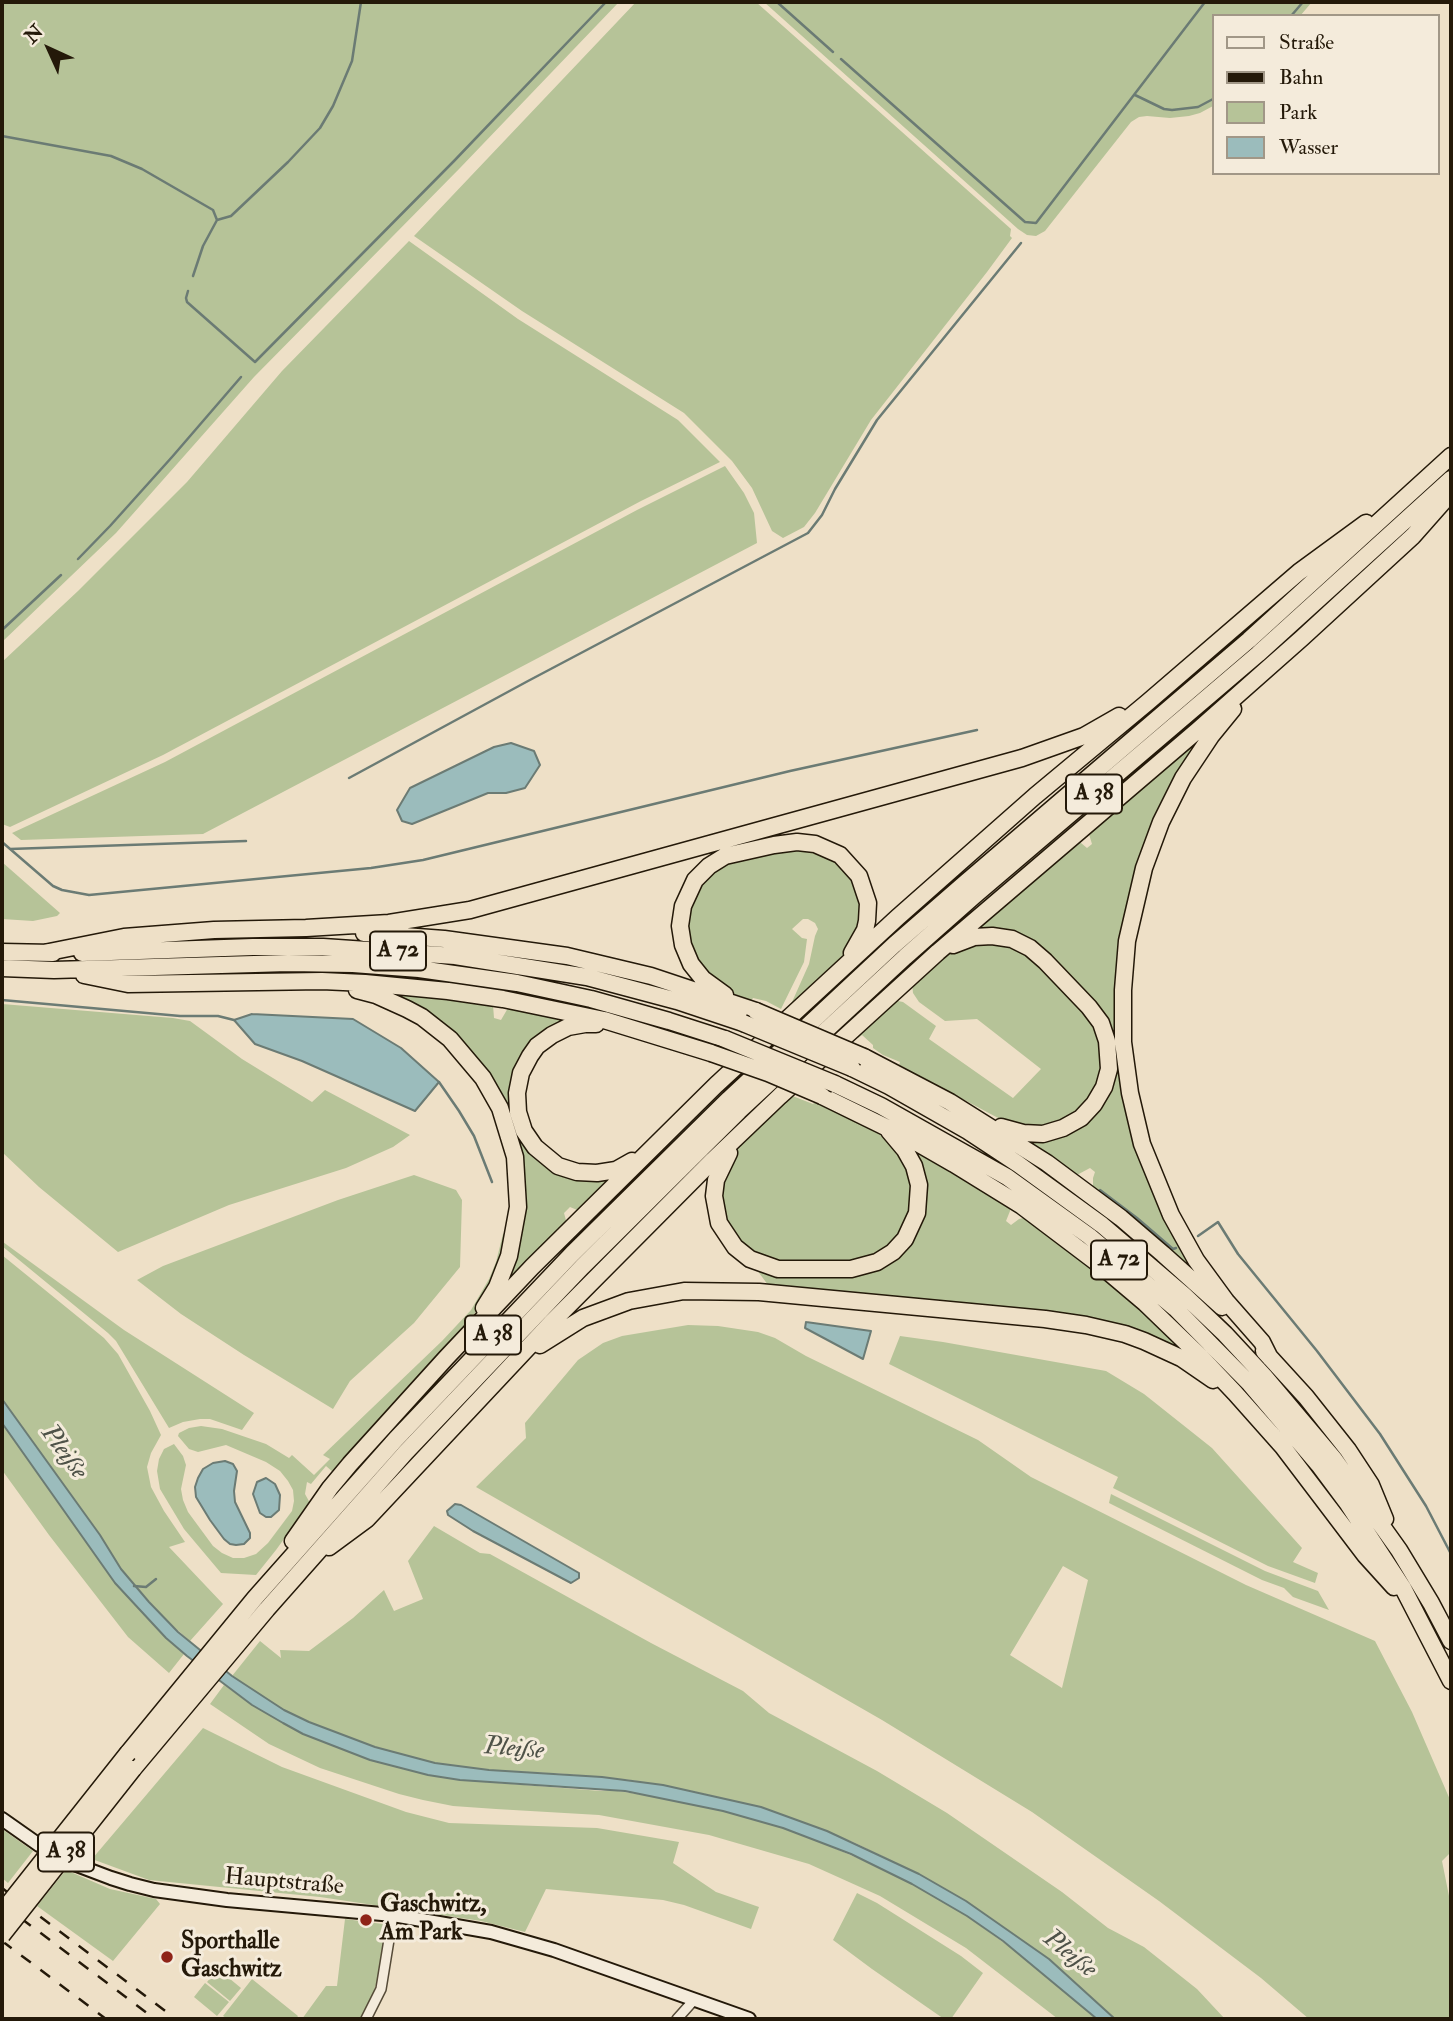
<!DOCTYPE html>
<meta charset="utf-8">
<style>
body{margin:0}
#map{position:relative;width:1453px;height:2021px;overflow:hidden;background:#eee0c7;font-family:"IM FELL Double Pica",serif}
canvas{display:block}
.frame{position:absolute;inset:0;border:4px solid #241909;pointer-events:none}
.legend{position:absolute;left:1212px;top:14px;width:228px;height:161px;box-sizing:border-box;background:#f4ebdb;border:2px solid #a19787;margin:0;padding:9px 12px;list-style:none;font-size:21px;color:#241909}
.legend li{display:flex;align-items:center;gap:14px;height:35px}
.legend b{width:35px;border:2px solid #a19787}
.north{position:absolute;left:14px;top:14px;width:70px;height:70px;-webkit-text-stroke:5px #f4ebdb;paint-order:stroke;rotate:315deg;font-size:19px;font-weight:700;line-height:28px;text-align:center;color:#241909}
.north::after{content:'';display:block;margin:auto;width:24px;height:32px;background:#241909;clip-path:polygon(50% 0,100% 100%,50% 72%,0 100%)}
</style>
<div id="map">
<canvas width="1453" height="2021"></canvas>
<div class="frame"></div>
<ul class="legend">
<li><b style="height:9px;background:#f4ebdb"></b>Straße</li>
<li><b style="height:9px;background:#241909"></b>Bahn</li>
<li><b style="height:19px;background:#b6c398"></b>Park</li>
<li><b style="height:19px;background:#9bbcbc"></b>Wasser</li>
</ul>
<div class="north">N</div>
</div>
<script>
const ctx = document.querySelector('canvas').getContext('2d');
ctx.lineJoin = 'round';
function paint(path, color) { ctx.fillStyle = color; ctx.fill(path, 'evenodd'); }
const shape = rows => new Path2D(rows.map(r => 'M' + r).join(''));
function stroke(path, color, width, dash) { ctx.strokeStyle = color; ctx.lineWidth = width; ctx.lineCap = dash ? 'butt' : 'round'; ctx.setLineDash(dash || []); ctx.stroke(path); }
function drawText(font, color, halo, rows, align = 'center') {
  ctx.font = font + ' "IM FELL Double Pica",serif'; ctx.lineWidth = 6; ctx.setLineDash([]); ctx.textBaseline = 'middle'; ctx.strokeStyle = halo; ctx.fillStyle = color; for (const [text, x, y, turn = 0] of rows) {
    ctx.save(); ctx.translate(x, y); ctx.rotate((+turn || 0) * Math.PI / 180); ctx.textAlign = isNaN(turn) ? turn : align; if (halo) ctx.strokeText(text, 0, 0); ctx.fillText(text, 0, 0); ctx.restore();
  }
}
const green = shape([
 [2,2,619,2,460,168,254,377,116,533,2,642],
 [636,2,756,2,1011,229,1010,236,1012,238,987,272,871,420,815,513,804,527,783,538,772,531,752,488,732,461,684,413,522,311,414,236],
 [764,2,1312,2,1300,16,1213,16,1213,106,1200,113,1189,116,1170,118,1147,116,1139,117,1131,122,1045,231,1036,236,1027,235,1018,229],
 [409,241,518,319,678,420,720,462,641,501,163,755,10,827,2,824,2,662,78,591,187,482,282,371],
 [725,466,744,493,754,513,757,543,203,834,21,840,12,833,165,762,637,510],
 [1210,722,1144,851,1121,1071,1200,1276,1197,1278,1093,1190,1093,1178,1095,1172,1090,1168,1075,1176,1017,1137,1083,1121,1113,1049,1052,960,968,932,1071,841,1081,843,1087,848,1092,844,1088,831],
 [796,848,828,854,853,876,863,916,846,955,788,1011,809,964,815,936,818,929,815,923,808,919,803,919,792,929,802,938,807,939,804,962,781,1009,766,1001,753,998,751,1001,725,990,706,976,689,947,686,913,704,878,725,863],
 [2,862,60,913,57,916,33,921,2,919],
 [983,939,1017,945,1075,997,1100,1033,1103,1077,1087,1105,1063,1122,1035,1128,1017,1125,1000,1119,899,1065,900,1062,883,1055,873,1048,873,1045,862,1035,858,1038,853,1036,893,1000,903,1002,936,1026,929,1039,1013,1098,1041,1069,977,1019,945,1021,919,1002,913,993,912,983,943,955,961,945],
 [379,988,493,1005,494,1018,501,1020,508,1008,569,1020,515,1081,537,1156,618,1174,582,1212,570,1207,564,1213,568,1228,493,1305,521,1221,495,1088],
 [2,1004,173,1018,190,1021,242,1059,312,1102,325,1090,410,1135,393,1147,346,1168,229,1205,118,1252,39,1187,2,1152],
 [790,1095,813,1104,817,1100,884,1134,910,1166,913,1208,893,1244,880,1253,848,1263,777,1262,751,1252,741,1244,725,1221,721,1187,733,1152,748,1135],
 [911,1145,1010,1204,1010,1211,1006,1221,1011,1225,1019,1219,1027,1217,1121,1288,1189,1354,1142,1332,768,1285,754,1266,816,1274,908,1244,918,1231,922,1221,926,1198,926,1186],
 [414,1175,456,1190,462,1200,460,1267,414,1323,350,1381,333,1409,244,1355,181,1314,137,1280,163,1266,338,1200],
 [511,1231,488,1294,475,1313,463,1330,386,1411,334,1473,326,1466,311,1484,307,1482,305,1494,310,1503,276,1550,256,1575,221,1573,184,1529,160,1489,157,1471,159,1459,164,1449,174,1444,183,1456,186,1465,181,1489,183,1500,188,1512,213,1546,222,1553,233,1558,244,1558,256,1554,268,1543,292,1511,294,1501,293,1490,288,1481,280,1471,266,1462,226,1445,198,1452,189,1449,178,1436,179,1433,189,1428,201,1426,222,1429,266,1444,289,1458,292,1455,314,1475,330,1459,323,1455,442,1341,471,1310,489,1279,496,1262,503,1234],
 [3,1242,124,1330,254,1413,242,1430,210,1419,200,1419,183,1422,169,1428,116,1341,108,1333,2,1246],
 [2,1255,104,1338,118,1354,150,1411,161,1435,151,1453,147,1467,151,1487,164,1511,185,1542,169,1547,223,1604,190,1641,165,1619,121,1569,99,1534,2,1399],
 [688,1325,718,1326,758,1332,775,1338,806,1356,978,1440,1031,1477,1246,1585,1375,1641,1412,1712,1451,1802,1451,1852,1442,1861,1451,1906,1451,2019,1309,2019,1261,1978,1159,1901,1032,1812,882,1720,476,1487,526,1438,525,1423,578,1360,603,1343,622,1336],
 [1063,1566,1088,1580,1062,1688,1010,1655],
 [900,1336,943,1342,1106,1371,1144,1394,1212,1448,1302,1548,1293,1562,1318,1573,1315,1583,1268,1566,1113,1488,1118,1477,889,1364],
 [2,1423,115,1583,166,1638,184,1654,169,1673,128,1637,49,1535,2,1470],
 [1111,1494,1265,1571,1318,1591,1329,1610,1293,1597,1284,1588,1262,1580,1109,1503],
 [434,1526,480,1553,490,1554,651,1643,743,1691,769,1713,877,1771,947,1813,1062,1892,1108,1928,1144,1947,1197,1989,1225,2019,1115,2019,1049,1959,966,1901,919,1874,853,1842,761,1807,692,1791,631,1780,567,1774,489,1770,436,1763,409,1757,374,1747,309,1722,284,1710,232,1676,260,1641,281,1658,280,1650,309,1651,353,1618,384,1590,394,1611,423,1599,408,1561],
 [224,1685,252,1705,303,1734,370,1760,408,1770,460,1780,601,1791,611,1790,658,1797,723,1811,783,1828,820,1842,869,1863,912,1884,967,1916,1022,1956,1097,2019,1058,2019,966,1948,880,1896,809,1864,709,1835,599,1815,496,1809,453,1806,423,1800,399,1794,320,1768,269,1744,210,1704],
 [203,1728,282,1767,406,1812,449,1823,597,1828,679,1842,673,1863,716,1892,759,1907,751,1929,684,1905,663,1900,546,1889,525,1932,481,1921,320,1897,149,1880,92,1859],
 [2,1829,33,1851,8,1883,2,1878],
 [66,1870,110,1889,156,1899,160,1904,113,1961,37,1906],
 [857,1893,877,1903,961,1956,983,1973,951,2019,944,2019,872,1969,833,1940],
 [345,1919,383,1924,386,1930,377,1981,372,1997,361,2019,302,2019,326,1986,337,1986],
 [218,1969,241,1988,230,2001,207,1982],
 [252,1979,298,2016,296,2019,228,2019,223,2016],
 [205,1983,229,2002,217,2016,194,1997]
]);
const water = shape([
 [511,743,534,751,540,765,525,788,506,793,488,793,412,824,402,821,397,810,410,788,494,747,511,743],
 [252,1014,353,1019,401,1048,439,1082,415,1111,302,1061,255,1044,234,1020,252,1014],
 [806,1322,871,1331,863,1359,805,1328,806,1322],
 [2,1399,100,1535,121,1569,149,1602,178,1632,232,1676,284,1710,309,1722,375,1747,435,1763,489,1770,602,1777,663,1785,761,1807,827,1831,919,1874,966,1901,1049,1959,1115,2019,1097,2019,1003,1941,967,1916,912,1884,851,1854,783,1828,723,1811,625,1791,460,1780,428,1775,370,1760,303,1734,283,1723,252,1705,187,1656,166,1638,115,1583,2,1423,2,1399],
 [225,1461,233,1464,237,1471,234,1491,235,1502,250,1533,250,1538,244,1544,236,1545,230,1544,224,1539,210,1520,196,1497,195,1487,198,1478,203,1469,213,1463,225,1461],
 [266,1478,275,1484,280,1495,279,1510,271,1517,266,1517,260,1513,253,1494,257,1482,266,1478],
 [455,1504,461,1505,579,1573,579,1578,571,1583,473,1531,448,1515,447,1511,455,1504]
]);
const stream = shape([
 [777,2,833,52],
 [1291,16,1303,2],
 [841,59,1025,222,1036,223,1205,2],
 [1135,95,1164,109,1172,110,1198,107,1213,99],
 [2,136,111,156,142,169,213,210,217,220],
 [193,276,203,246,217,220,231,216,288,162,320,128,333,106,352,61,361,2],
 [188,291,186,298,187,302,255,362,454,161,606,2],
 [78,559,110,526,172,457,241,377],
 [2,630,61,575],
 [349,778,528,681,808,533,822,515,835,489,877,420,1021,243],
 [2,842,53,886,62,890,89,895,371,868,423,860,790,771,977,730],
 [10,849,246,841],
 [2,1000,180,1016,218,1016,234,1020],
 [439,1082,459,1111,474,1136,492,1182],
 [1100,1190,1137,1218,1173,1249,1176,1248],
 [1198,1236,1218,1222,1238,1254,1317,1351,1380,1434,1426,1506,1451,1554],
 [134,1586,146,1587,156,1579]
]);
const street = shape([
 [366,2019,381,1989,393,1915],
 [677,2019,694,2000]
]);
const secondary = shape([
 [2,1819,39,1845,74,1864,111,1878,130,1884,154,1890,227,1900,393,1915,491,1932,554,1950,749,2019]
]);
const highway = shape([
 [1233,709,1211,736,1183,778,1161,822,1144,868,1127,941,1123,990,1123,1042,1130,1093,1142,1144,1171,1215,1196,1260,1226,1301,1262,1342,1270,1358],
 [364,933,444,939,567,956,651,976,756,1011],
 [953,945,974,937,992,936,1012,939,1030,948,1045,961,1089,1007,1101,1023,1107,1041,1109,1069,1104,1087,1094,1104,1081,1118,1063,1128,1043,1134,1023,1133,1001,1127],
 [2,952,53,953],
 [44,953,124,937,214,930,306,928,389,923,470,910,1022,758,1084,736,1119,716],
 [82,953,253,947,323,947,455,956,587,977,677,1001,743,1023],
 [2,968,54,970,288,963,353,964,419,969,517,983,591,999,669,1021,725,1039],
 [84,975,128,984,322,981,365,983,448,991,503,999,604,1020,711,1053],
 [357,990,376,995,407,1009,422,1017,450,1039,483,1078,500,1108,515,1157,518,1207,509,1256,497,1287,484,1308],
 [725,995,703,979,691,964,683,945,680,926,683,906,695,880,709,866,725,856,774,845,797,842,815,844,840,855,859,876,868,903,867,921,865,930,852,953],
 [596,1024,585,1024,568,1027,552,1035,537,1046,530,1056,521,1073,517,1093,518,1112,524,1131,535,1147,558,1166,577,1172,597,1173,616,1170,632,1161],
 [864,1057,950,1102,1047,1163,1121,1218,1163,1254,1222,1307],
 [852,1068,889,1086,968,1131,1018,1164,1102,1225,1184,1295,1225,1334,1264,1376,1334,1459,1399,1550,1431,1603,1451,1641],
 [835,1084,881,1106,1007,1177,1089,1236,1175,1308,1250,1384,1319,1465,1348,1504,1403,1588,1451,1681],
 [822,1096,914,1141,954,1164,1022,1206,1100,1265,1145,1303,1201,1357,1235,1393,1283,1447,1365,1555,1394,1587],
 [729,1153,716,1180,714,1196,719,1223,735,1247,750,1259,778,1269,851,1269,877,1262,893,1252,905,1239,917,1213,919,1185,914,1166,905,1150,889,1131],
 [540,1345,583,1318,629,1301,684,1291,759,1292,1045,1319,1086,1325,1125,1334,1144,1341,1181,1358,1213,1380],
 [1264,1351,1306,1397,1348,1450,1371,1485,1385,1519],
 [293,1541,330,1488,350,1464,446,1358,532,1267,716,1085,898,917,1035,796,1148,702,1299,572,1366,523],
 [329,1547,367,1519,551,1323,713,1160,780,1096,938,952,1198,730,1302,638,1413,536,1451,493],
 [128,1753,255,1598,396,1439,572,1254,729,1099,894,945,964,884,1249,640,1451,456],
 [133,1769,267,1609,406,1452,582,1267,739,1111,905,957,974,896,1258,654,1451,479]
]);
const rail = shape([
 [2,1888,176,2019],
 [2,1904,155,2019],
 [2,1941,106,2019]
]);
const highwayBridge = shape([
 [756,1011,864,1057],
 [743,1023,852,1068],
 [725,1039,835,1084],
 [711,1053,768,1073,822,1096],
 [2,1912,128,1753],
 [2,1935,133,1769]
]);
const markers = [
 [366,1920,7,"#8f2418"],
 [167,1957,7,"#8f2418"]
];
const shields = [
 [1094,794,56],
 [398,951,56],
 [1119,1260,56],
 [493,1335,56],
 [66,1852,56]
];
const shieldNames = [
 ["A 38",1094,794],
 ["A 72",398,951],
 ["A 72",1119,1260],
 ["A 38",493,1335],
 ["A 38",66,1852]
];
const streetNames = [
 ["Hauptstraße",284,1883,5]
];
const poiNames = [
 ["Gaschwitz,",380,1906],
 ["Am Park",380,1934],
 ["Sporthalle",181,1943],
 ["Gaschwitz",181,1971]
];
const waterNames = [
 ["Pleiße",63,1453,54],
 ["Pleiße",514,1750,5],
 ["Pleiße",1069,1955,39]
];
paint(green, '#b6c398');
paint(water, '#9bbcbc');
stroke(water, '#6b7b74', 2);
stroke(stream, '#6b7b74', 2.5);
stroke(street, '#564b38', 12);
stroke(secondary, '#241909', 16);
stroke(highway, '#241909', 19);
stroke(street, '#f4ebdb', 9);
stroke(secondary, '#f4ebdb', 12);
stroke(highway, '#eee0c7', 16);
stroke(rail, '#241909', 2.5, [12, 12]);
stroke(highwayBridge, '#241909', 19, []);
stroke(highwayBridge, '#eee0c7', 16);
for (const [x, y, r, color] of markers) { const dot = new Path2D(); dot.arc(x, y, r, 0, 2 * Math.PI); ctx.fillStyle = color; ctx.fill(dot); stroke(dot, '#f4ebdb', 2.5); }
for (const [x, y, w] of shields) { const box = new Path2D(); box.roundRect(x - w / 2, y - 19.5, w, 39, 5); ctx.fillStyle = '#f4ebdb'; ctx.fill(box); stroke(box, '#241909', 2); }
drawText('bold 23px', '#241909', null, shieldNames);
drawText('24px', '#241909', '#f4ebdb', streetNames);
drawText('bold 24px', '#241909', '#f4ebdb', poiNames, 'left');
drawText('italic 26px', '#4e5248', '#f4ebdb', waterNames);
</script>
